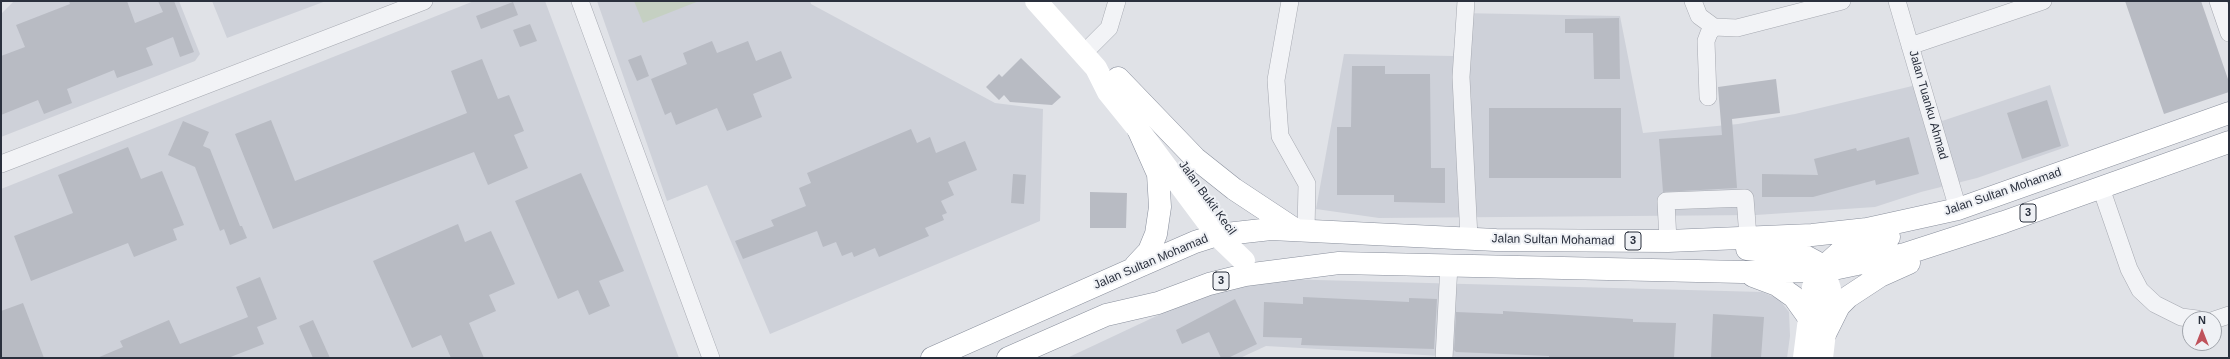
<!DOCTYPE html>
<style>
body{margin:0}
#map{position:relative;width:2230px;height:359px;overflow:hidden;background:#e0e2e7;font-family:Arial,sans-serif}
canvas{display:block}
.frame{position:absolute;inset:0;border:2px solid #2a303d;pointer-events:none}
.north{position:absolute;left:2182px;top:311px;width:40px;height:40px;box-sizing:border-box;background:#eff1f5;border:1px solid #a0a4ab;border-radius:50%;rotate:0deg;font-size:11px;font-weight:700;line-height:16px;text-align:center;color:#2a303d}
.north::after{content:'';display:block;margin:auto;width:14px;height:18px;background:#bf525b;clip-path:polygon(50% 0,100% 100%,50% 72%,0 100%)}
</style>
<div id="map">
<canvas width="2230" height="359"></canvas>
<div class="frame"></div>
<div class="north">N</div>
</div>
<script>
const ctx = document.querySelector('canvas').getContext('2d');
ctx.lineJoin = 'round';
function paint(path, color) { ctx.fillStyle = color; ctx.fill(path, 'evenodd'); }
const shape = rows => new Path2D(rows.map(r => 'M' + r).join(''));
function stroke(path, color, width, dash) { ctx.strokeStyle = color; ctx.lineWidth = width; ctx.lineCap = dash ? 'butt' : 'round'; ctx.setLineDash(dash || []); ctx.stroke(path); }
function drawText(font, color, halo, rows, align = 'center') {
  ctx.font = font + ' Arial,sans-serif'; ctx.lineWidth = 4; ctx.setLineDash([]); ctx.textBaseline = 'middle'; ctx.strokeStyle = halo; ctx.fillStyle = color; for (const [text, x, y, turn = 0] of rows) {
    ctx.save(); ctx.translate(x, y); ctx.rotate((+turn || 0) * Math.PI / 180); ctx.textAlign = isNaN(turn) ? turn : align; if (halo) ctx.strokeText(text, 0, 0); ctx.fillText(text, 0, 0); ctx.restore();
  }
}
const built = shape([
 [14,1,179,1,200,54,195,61,1,137,1,14],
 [212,1,326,1,227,38],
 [474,1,545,1,679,358,1,358,1,189],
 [597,1,810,1,811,4,995,103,1043,109,1040,221,770,334,707,185,667,201],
 [1458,13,1620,16,1643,133,1738,124,1795,114,1929,82,1942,121,2050,85,2069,146,1977,178,1921,192,1875,207,1756,215,1379,218,1316,209,1344,54,1453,56],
 [1280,279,1762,292,1779,299,1789,312,1790,336,1787,358,1475,358,1266,346,1240,358,1067,358,1214,289]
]);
const green = shape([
 [634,1,699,1,643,23]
]);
const building = shape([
 [69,1,127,1,135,23,163,12,158,1,174,1,194,52,180,57,173,37,146,48,153,65,117,78,114,70,67,89,72,103,44,114,38,100,1,115,1,56,25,47,16,25,70,4],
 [2125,1,2201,1,2229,82,2229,92,2164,114],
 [513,2,518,15,481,29,476,16],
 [1619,18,1620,79,1594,79,1593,33,1565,33,1565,19],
 [530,24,537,41,520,47,513,30],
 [712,41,717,53,748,41,756,61,781,51,792,78,753,94,762,117,727,131,717,108,676,125,671,112,665,115,651,79,687,64,683,53],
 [641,55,649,76,637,81,628,60],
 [1021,58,1061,97,1052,105,1010,102,1004,95,999,100,986,87,999,74,1002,77],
 [482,59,498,99,509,95,524,131,514,135,528,168,488,185,474,152,273,229,235,134,271,120,295,181,467,113,451,71],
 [1352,66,1385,66,1385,74,1430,74,1431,168,1445,168,1445,203,1394,202,1394,195,1337,195,1337,127,1351,127],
 [1776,79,1780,113,1732,119,1737,188,1663,192,1659,139,1722,135,1718,87],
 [2047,100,2061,146,2022,159,2007,113],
 [1489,108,1621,108,1621,178,1489,178],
 [183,121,209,132,203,146,210,149,240,226,242,226,247,238,230,245,224,229,220,231,195,167,168,155],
 [911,129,917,143,930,137,936,153,965,141,977,170,948,182,954,195,941,201,947,213,942,215,944,220,925,228,929,236,879,257,875,248,854,257,852,252,842,256,836,242,823,247,817,231,743,259,735,241,774,226,771,220,806,206,799,188,811,183,807,173],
 [1909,137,1919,174,1876,185,1875,180,1813,197,1762,197,1762,174,1818,175,1814,159,1856,148,1857,151],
 [128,147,141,179,162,171,184,225,173,229,177,240,134,257,128,243,31,281,14,236,73,213,58,175],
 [581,173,624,271,599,281,610,306,589,315,578,290,558,299,515,201],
 [1013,174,1026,175,1024,204,1011,203],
 [1090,192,1127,193,1126,228,1090,228],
 [458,224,465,242,491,231,515,284,489,295,496,311,469,323,484,358,451,358,441,335,412,348,373,261],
 [260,277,277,319,257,327,264,344,228,358,97,358,123,347,120,341,169,320,180,344,248,317,236,287],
 [1303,297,1409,302,1409,298,1437,299,1434,349,1301,345,1302,338,1263,337,1264,302,1303,304],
 [1235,299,1257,344,1228,358,1221,358,1209,332,1182,344,1176,330],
 [23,303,44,358,1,358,1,311],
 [1503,311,1633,319,1633,322,1676,323,1674,358,1549,357,1549,356,1456,352,1454,350,1456,312,1503,314],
 [1713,314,1764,317,1761,358,1711,358],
 [313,320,330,358,313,358,299,326]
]);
const minor = shape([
 [580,1,711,358],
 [1290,1,1276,80,1280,136,1307,184,1306,231],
 [1466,1,1461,77,1469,238],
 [1693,1,1699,16,1714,27,1737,28,1842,1],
 [1897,1,1958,209],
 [2218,1,2229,33],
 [1910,46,2043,1],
 [1083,54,1109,28,1117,1],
 [1708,97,1706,41,1709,33,1714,27],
 [1,164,424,1],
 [2101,188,2129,269,2140,290,2155,304,2181,317,2197,319],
 [1668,241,1666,201,1745,198,1748,237],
 [2214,320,2229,315],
 [1444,358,1449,265]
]);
const secondary = shape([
 [1036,1,1096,68,1108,92,1138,129,1217,235,1244,261],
 [1804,358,1813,287,1824,271],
 [1822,358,1830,289,1824,271]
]);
const trunk = shape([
 [1118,78,1195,158,1234,189,1296,230],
 [1747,249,1803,255,1816,262,1824,271],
 [1135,266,1149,251,1156,234,1160,207,1158,174,1138,129],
 [1824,271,1830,261,1840,252,1889,237],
 [1753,276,1777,285,1794,297,1809,318],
 [1825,334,1839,306,1848,297,1880,276,1909,263],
 [932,358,1133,269,1195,242,1217,235,1271,229,1496,240,1668,241,1812,235,1867,229,1958,209,2229,113],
 [1008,358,1106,315,1158,303,1209,284,1245,275,1339,263,1742,272,1824,271,1905,254,2004,222,2229,142]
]);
const shields = [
 [2028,213,16],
 [1633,241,16],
 [1221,281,16]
];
const shieldNames = [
 ["3",2028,213],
 ["3",1633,241],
 ["3",1221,281]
];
const streetNames = [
 ["Jalan Tuanku Ahmad",1928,105,74],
 ["Jalan Sultan Mohamad",2003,192,-19],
 ["Jalan Bukit Kecil",1207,198,54],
 ["Jalan Sultan Mohamad",1553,240,1],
 ["Jalan Sultan Mohamad",1151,262,-23]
];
paint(built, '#ced1d9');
paint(green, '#c5d0c2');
paint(building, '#b8bbc3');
stroke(minor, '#a6a9b1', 18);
stroke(trunk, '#898f9c', 23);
stroke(minor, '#f2f3f6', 17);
stroke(secondary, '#fff', 22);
stroke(trunk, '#fff', 22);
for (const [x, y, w] of shields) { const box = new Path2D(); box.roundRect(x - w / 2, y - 9, w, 18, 3); ctx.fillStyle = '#eff1f5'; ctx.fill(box); stroke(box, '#2a303d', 1); }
drawText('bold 11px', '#2a303d', null, shieldNames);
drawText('12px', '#2a303d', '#eff1f5', streetNames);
</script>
